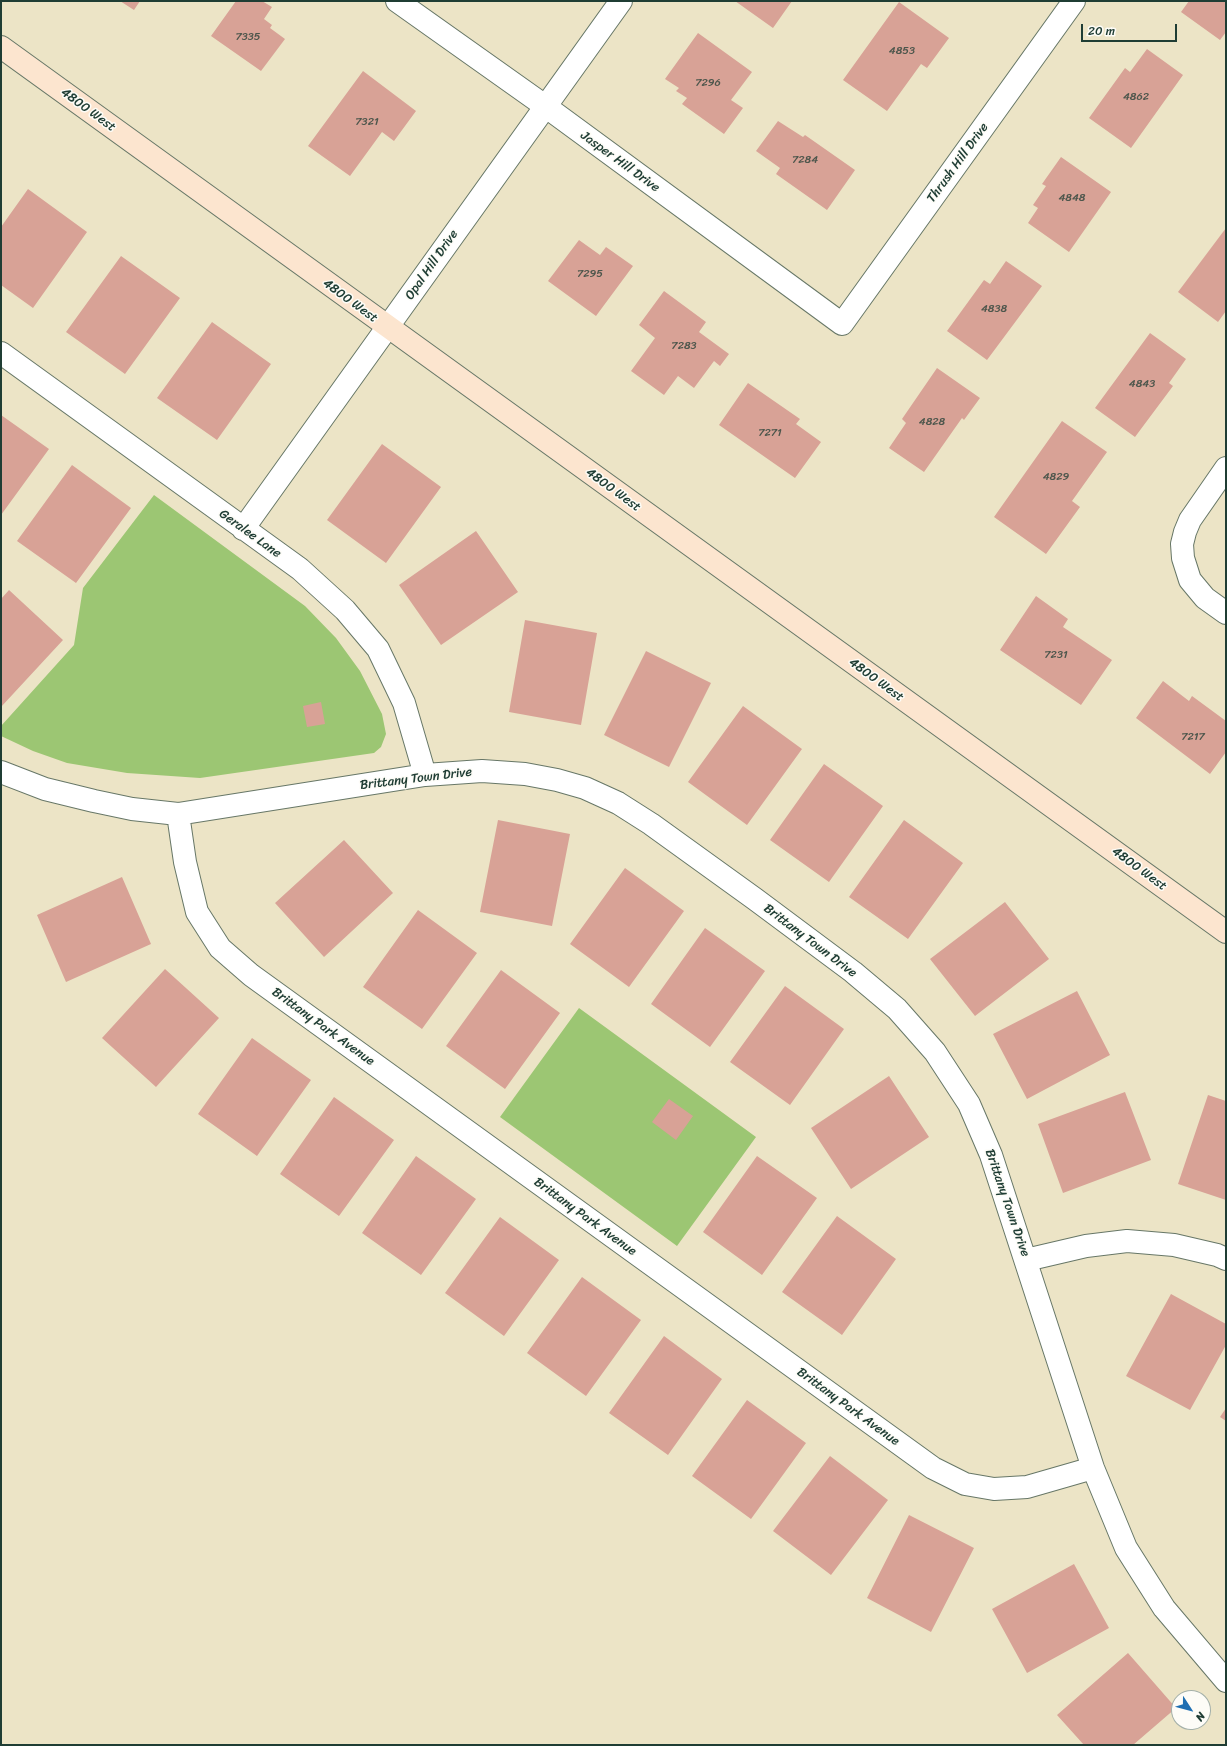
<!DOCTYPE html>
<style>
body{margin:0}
#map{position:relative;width:1227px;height:1746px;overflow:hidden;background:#ece4c6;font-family:Sriracha,sans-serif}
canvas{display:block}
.frame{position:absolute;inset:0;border:2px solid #1f3d34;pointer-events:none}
.north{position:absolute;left:1171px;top:1690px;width:40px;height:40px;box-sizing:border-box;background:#fdfcf7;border:1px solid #a4b0a9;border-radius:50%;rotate:126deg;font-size:11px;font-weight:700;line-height:16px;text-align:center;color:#1f3d34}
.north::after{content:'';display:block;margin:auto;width:14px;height:18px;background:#1f6fb2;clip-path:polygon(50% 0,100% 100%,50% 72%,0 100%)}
.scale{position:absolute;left:1081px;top:24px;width:96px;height:18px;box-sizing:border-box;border:2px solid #1f3d34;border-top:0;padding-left:5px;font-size:12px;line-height:14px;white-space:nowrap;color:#1f3d34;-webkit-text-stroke:3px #fdfcf7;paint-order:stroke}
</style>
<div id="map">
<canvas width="1227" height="1746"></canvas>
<div class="frame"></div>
<div class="north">N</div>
<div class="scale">20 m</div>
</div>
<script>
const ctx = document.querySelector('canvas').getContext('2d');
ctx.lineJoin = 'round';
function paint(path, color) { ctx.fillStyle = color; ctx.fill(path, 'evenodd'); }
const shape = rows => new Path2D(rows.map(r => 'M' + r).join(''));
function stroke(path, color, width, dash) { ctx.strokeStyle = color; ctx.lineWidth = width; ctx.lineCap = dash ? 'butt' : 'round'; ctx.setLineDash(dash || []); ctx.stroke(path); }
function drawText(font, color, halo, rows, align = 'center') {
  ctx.font = font + ' Sriracha,sans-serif'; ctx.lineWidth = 3; ctx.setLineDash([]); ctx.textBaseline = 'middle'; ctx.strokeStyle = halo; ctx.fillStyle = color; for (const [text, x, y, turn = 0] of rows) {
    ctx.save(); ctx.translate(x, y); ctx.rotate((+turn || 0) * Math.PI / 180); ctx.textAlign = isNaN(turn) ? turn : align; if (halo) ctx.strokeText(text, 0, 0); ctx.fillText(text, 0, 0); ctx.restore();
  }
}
const green = shape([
 [154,495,305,606,336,638,360,671,382,714,386,734,381,747,374,753,200,778,127,773,67,763,33,751,1,736,1,726,74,645,83,588],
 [579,1008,756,1137,677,1246,500,1117]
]);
const building = shape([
 [120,1,140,1,134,10],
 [236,1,262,1,272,7,264,19,272,25,270,28,285,39,261,71,211,36],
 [735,1,792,1,773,28],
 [1189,1,1226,1,1226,32,1220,40,1181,12],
 [899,2,949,38,927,68,921,64,887,111,843,80],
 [698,33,752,72,731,100,743,108,724,134,682,104,687,98,676,91,679,88,665,79],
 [1147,49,1183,75,1131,148,1089,118,1125,68,1130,72],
 [363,71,416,111,394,141,382,132,350,176,308,146],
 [778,121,803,137,805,135,855,170,827,210,776,174,780,168,756,151],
 [1061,157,1111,192,1069,252,1028,223,1038,208,1033,205,1046,186,1042,184],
 [28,189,87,232,33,308,1,285,1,227],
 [1226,228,1226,311,1218,322,1178,292],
 [579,240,600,255,606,247,633,266,596,316,548,281],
 [121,256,180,298,125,374,66,332],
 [1006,261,1042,286,987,360,947,331,984,280,990,284],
 [664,291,706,322,699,332,729,354,720,366,714,361,694,388,678,376,664,395,631,371,655,338,639,325],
 [212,322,271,364,217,440,157,398],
 [1150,333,1186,359,1169,383,1173,386,1135,437,1095,408],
 [937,368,980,398,964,420,962,418,924,472,889,448,906,423,902,419],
 [748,383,800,419,796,424,821,442,795,478,719,425],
 [1,415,49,449,1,515],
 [1062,421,1107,452,1072,501,1080,507,1046,554,994,517],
 [382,444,441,487,386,563,327,520],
 [72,465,131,508,76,583,17,541],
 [476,531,518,592,441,645,399,585],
 [9,590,63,640,1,707,1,599],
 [1036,596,1068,619,1063,627,1112,660,1081,705,1000,650],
 [525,620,597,633,581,725,509,712],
 [646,651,711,683,669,767,604,735],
 [1163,681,1189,701,1192,696,1226,721,1226,752,1210,774,1136,718],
 [321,702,325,724,307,727,303,706],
 [743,706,802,749,747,825,688,782],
 [824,764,883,806,829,882,770,840],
 [498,820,570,834,552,926,480,912],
 [904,820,963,863,908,939,849,897],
 [344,840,393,893,324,957,275,903],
 [625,868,684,911,629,987,570,944],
 [122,877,151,944,66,982,37,915],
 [1005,902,1049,959,975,1016,930,959],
 [418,910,477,953,422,1029,363,987],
 [705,928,765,971,710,1047,651,1004],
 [165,969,219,1018,156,1087,102,1038],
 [501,970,560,1013,505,1089,446,1046],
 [785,986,844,1029,790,1105,730,1062],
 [1077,991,1110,1055,1027,1099,993,1034],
 [252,1038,311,1080,257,1156,198,1114],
 [889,1076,929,1137,851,1189,811,1128],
 [1125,1092,1151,1160,1063,1193,1038,1124],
 [1208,1095,1226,1101,1226,1200,1178,1184],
 [334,1097,394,1140,339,1216,280,1174],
 [669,1099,693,1116,676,1140,652,1122],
 [416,1156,476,1199,421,1275,362,1233],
 [757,1156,817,1198,762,1275,703,1232],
 [837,1216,896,1259,842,1335,782,1292],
 [500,1217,559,1260,504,1336,445,1293],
 [582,1277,641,1320,586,1396,527,1353],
 [1171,1294,1226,1324,1226,1345,1190,1410,1126,1376],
 [664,1336,722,1379,668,1455,609,1413],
 [747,1400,806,1443,751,1519,692,1476],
 [1226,1408,1226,1421,1220,1417],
 [830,1456,888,1500,831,1575,773,1531],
 [909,1515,974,1548,931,1632,867,1598],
 [1074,1564,1109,1628,1027,1673,992,1609],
 [1128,1653,1176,1708,1133,1745,1084,1745,1057,1715]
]);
const minor = shape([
 [397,1,545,106,842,324,1074,1],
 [1,353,300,569,345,610,378,649,404,703,425,775],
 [1226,468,1190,520,1185,532,1182,544,1183,558,1190,580,1205,598,1226,613],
 [243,529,621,1],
 [1,772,45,789,94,801,132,809,178,814,425,775,482,771,525,774,557,780,585,788,618,803,651,824,755,899,853,972,897,1009,935,1052,969,1104,991,1155,1093,1468,1126,1548,1164,1608,1226,1681],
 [178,814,185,862,197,912,220,948,251,975,933,1468,965,1484,994,1489,1027,1487,1093,1468],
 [1026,1260,1086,1246,1127,1241,1174,1245,1217,1255,1226,1259]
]);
const secondary = shape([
 [1,47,1226,932]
]);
const numberNames = [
 ["7335",248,37],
 ["4853",902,51],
 ["7296",708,83],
 ["4862",1136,97],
 ["7321",367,122],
 ["7284",805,160],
 ["4848",1072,198],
 ["7295",590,274],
 ["4838",994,309],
 ["7283",684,346],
 ["4843",1142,384],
 ["4828",932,422],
 ["7271",770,433],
 ["4829",1056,477],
 ["7231",1056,655],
 ["7217",1193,737]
];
const streetNames = [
 ["4800 West",88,110,36],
 ["Jasper Hill Drive",620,162,36],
 ["Thrush Hill Drive",958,163,-54],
 ["Opal Hill Drive",432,265,-55],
 ["4800 West",350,301,36],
 ["4800 West",613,490,36],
 ["Geralee Lane",250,534,36],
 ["4800 West",876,680,36],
 ["Brittany Town Drive",416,779,-7],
 ["4800 West",1139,869,36],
 ["Brittany Town Drive",810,941,37],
 ["Brittany Park Avenue",323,1027,36],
 ["Brittany Town Drive",1007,1203,71],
 ["Brittany Park Avenue",585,1217,36],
 ["Brittany Park Avenue",848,1407,36]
];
paint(green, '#9cc673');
paint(building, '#d8a296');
stroke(minor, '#677767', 24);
stroke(secondary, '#677767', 24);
stroke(minor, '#fff', 22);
stroke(secondary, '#fce5cf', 22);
drawText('11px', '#4d564c', null, numberNames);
drawText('13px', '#1f3d34', '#fdfcf7', streetNames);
</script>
